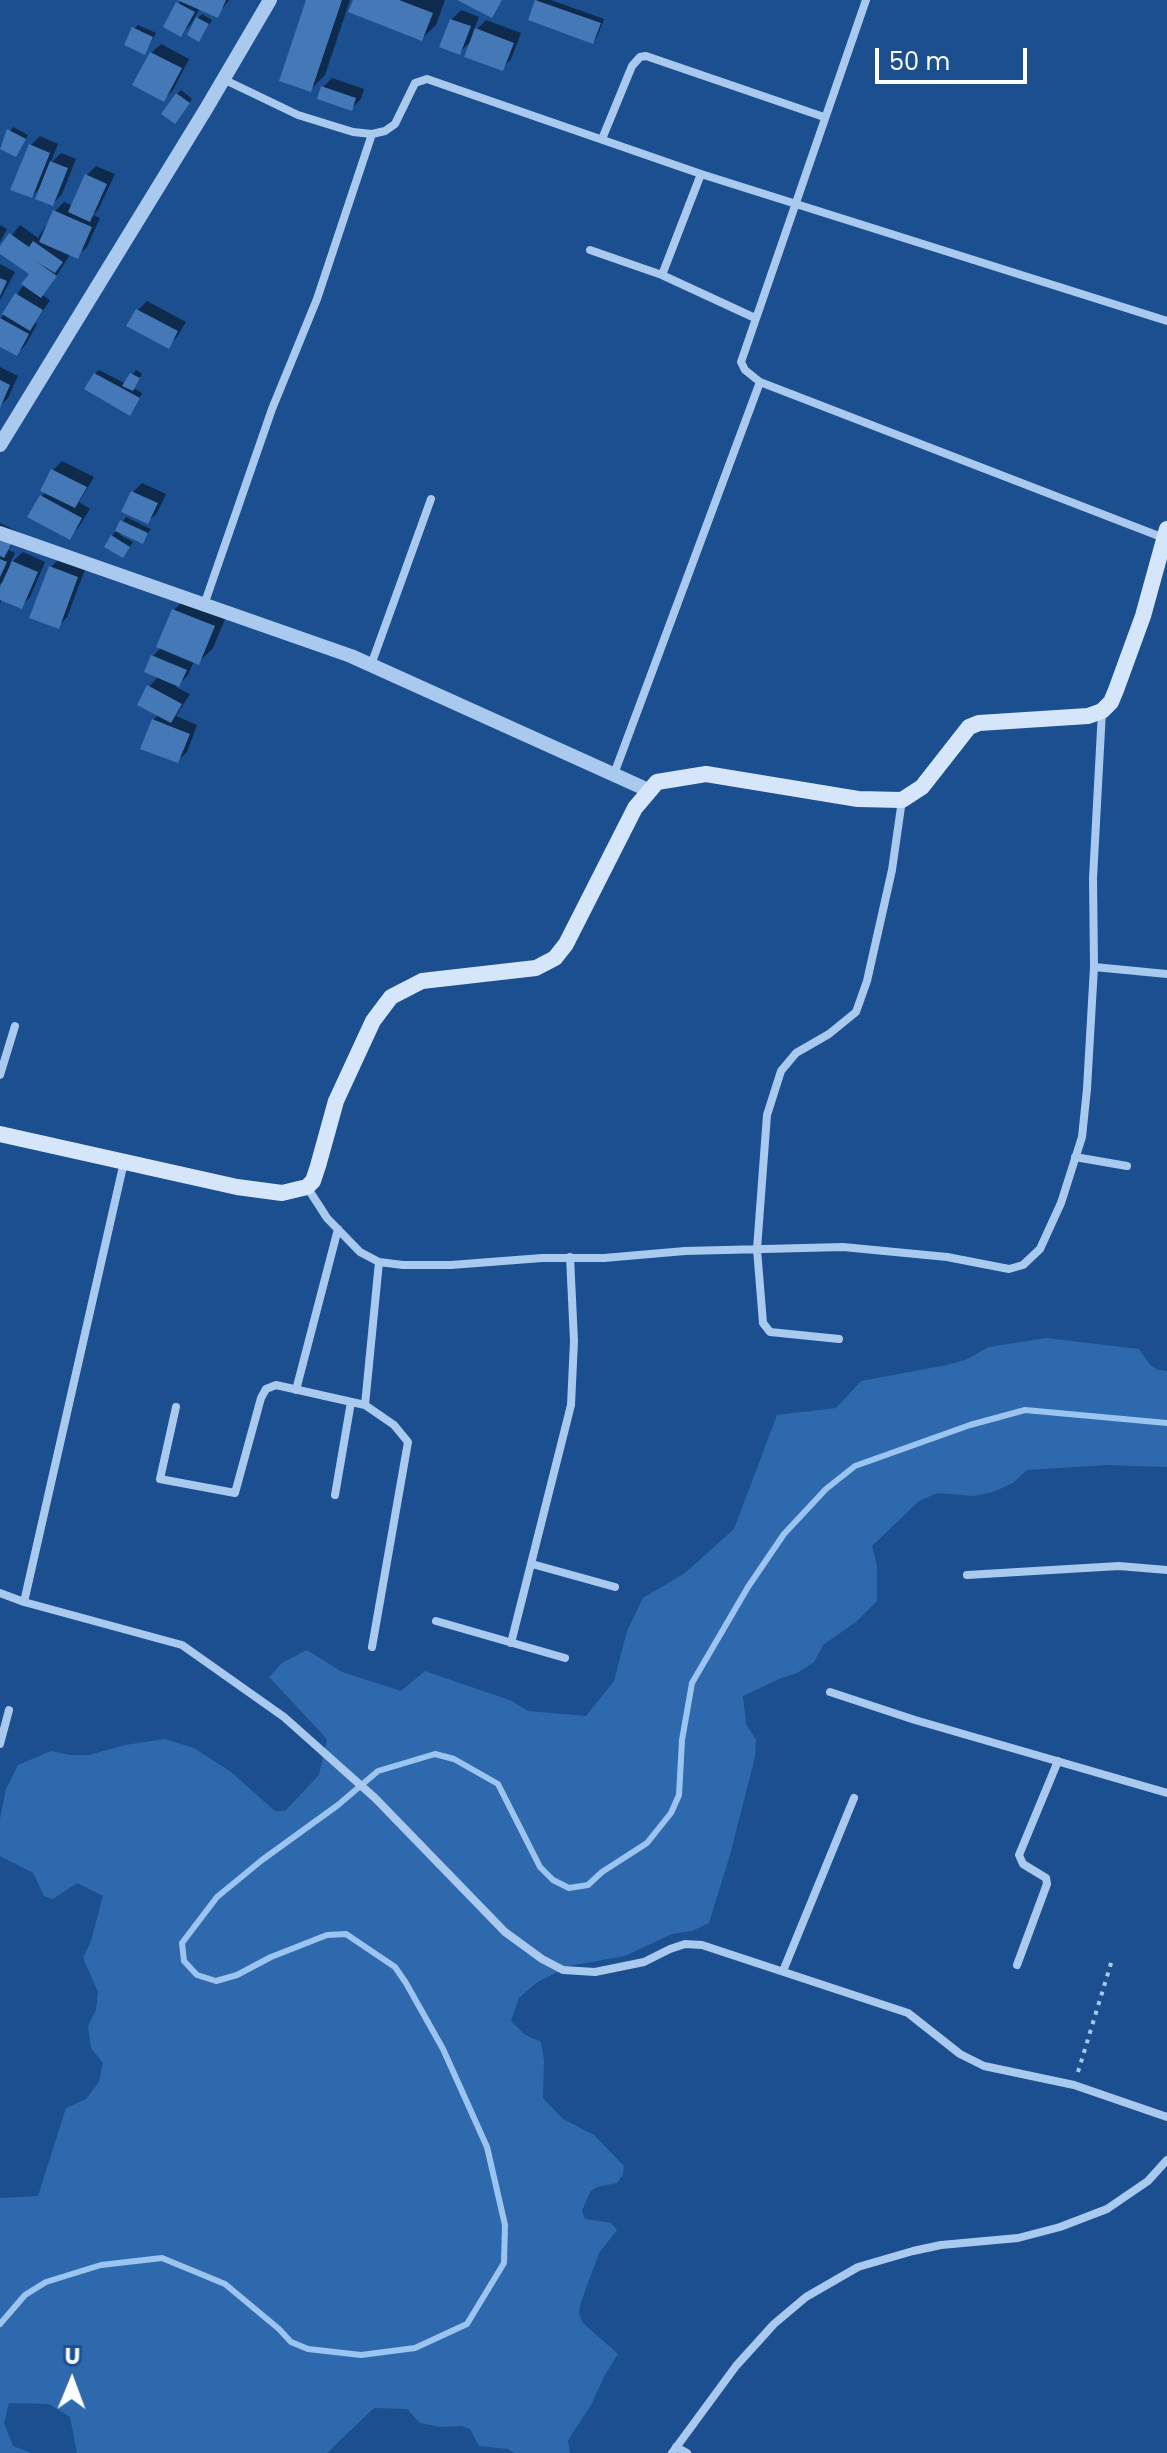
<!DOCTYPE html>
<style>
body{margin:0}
#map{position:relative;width:1167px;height:2453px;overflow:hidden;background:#1b4f8f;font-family:Poppins,sans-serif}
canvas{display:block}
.north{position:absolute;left:32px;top:2341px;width:80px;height:80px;-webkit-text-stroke:6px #1b4f8f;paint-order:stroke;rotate:1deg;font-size:22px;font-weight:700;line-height:32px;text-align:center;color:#fff}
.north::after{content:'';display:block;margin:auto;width:28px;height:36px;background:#fff;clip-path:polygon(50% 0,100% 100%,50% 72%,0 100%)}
.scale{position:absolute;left:875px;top:48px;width:152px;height:36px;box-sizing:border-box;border:4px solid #fff;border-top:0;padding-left:10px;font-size:24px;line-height:28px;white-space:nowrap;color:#fff;-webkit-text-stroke:6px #1b4f8f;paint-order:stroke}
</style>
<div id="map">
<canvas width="1167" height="2453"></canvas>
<div class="north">U</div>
<div class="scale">50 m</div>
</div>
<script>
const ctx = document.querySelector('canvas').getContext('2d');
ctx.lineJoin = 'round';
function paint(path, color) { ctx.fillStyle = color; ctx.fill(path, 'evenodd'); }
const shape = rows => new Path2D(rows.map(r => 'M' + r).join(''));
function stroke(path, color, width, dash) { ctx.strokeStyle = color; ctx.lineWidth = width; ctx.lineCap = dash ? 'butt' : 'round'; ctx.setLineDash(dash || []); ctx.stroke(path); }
const green = shape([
 [1046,1338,1139,1349,1150,1365,1158,1370,1167,1371,1167,1467,1106,1465,1027,1470,1013,1483,993,1492,974,1496,937,1493,919,1501,872,1546,877,1566,877,1601,856,1622,823,1645,814,1662,797,1673,779,1679,743,1696,746,1724,756,1740,755,1757,730,1855,709,1923,692,1931,672,1934,625,1956,569,1966,536,1983,519,1998,511,2021,524,2034,541,2042,544,2060,543,2098,563,2119,594,2135,624,2166,623,2175,617,2183,597,2187,590,2192,582,2211,585,2219,611,2223,617,2230,599,2253,580,2305,579,2314,583,2323,618,2354,605,2375,591,2405,572,2434,568,2441,570,2453,514,2453,508,2449,479,2446,470,2429,461,2426,440,2427,420,2423,407,2409,374,2408,327,2453,77,2453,70,2417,49,2404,9,2403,4,2423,13,2446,31,2453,0,2453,0,2198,38,2196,66,2108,86,2099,99,2082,103,2063,91,2048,88,2026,96,2010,98,1992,83,1958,91,1941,103,1896,77,1883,53,1899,44,1896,33,1873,0,1856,0,1819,6,1789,18,1765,51,1751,70,1755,89,1755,125,1745,165,1739,194,1748,231,1772,275,1811,285,1811,319,1775,327,1739,269,1677,282,1663,307,1650,342,1672,401,1691,425,1671,512,1701,528,1711,586,1716,614,1681,627,1631,643,1598,685,1573,734,1529,777,1415,836,1408,861,1381,947,1365,965,1360,989,1347]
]);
const shadow = shape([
 [181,0,229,0,217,15,200,8,191,24,181,34,166,26],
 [308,0,350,0,325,75,310,90],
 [355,0,445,0,436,25,421,39],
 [537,0,551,0,604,19,597,37,593,42,531,18],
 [461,10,479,17,472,34,486,20,521,33,511,59,502,69,474,38,459,53,451,20],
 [202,14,212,20,199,40,197,19],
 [138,25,156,33,145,53,134,29],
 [161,44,189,59,173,90,164,99,151,53],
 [332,78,364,89,361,99,351,109,323,87],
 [181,90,192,99,179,117,177,94],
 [13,127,28,135,16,155,0,147],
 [40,136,58,144,50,164,61,153,76,159,62,194,53,204,43,185,32,196,30,146],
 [96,166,115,174,98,210,93,215,100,218,87,247,77,256,71,253,50,286,41,294,50,300,35,323,37,324,26,344,17,354,0,344,0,320,31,274,0,250,20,225,38,238,55,211,64,202,73,206,87,175],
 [0,225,7,229,0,242],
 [0,264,15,272,0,300],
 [147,301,186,322,177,337,168,346,138,310],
 [0,367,18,376,8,398,0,406],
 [99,370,126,384,136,370,142,374,133,388,142,393,134,409,95,374],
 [62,461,94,477,79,502,90,509,78,528,69,538,42,496,46,491,53,470],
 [142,483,166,494,157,513,147,522,133,492],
 [126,517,151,529,142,542,122,532,120,535,133,542,126,552,112,536],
 [0,523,20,533,9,550,15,553,9,565,23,552,45,562,30,597,21,607,2,598,0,604,0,592,6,579,0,584],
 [60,558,86,567,67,617,58,627,51,567],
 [188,596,228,612,213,648,199,662,194,661,188,675,176,687,190,694,176,716,197,725,187,752,177,761,153,720,159,715,149,687,159,676,153,656,162,647,174,610]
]);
const stream = shape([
 [0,2324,25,2295,46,2282,101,2265,162,2258,225,2284,279,2329,291,2342,308,2349,361,2355,415,2348,467,2324,504,2263,505,2225,487,2147,443,2049,406,1983,395,1967,346,1934,327,1935,271,1957,237,1975,216,1981,197,1975,184,1961,182,1943,217,1897,262,1860,338,1805,378,1771,435,1754,454,1759,498,1784,540,1867,553,1880,569,1888,588,1885,602,1872,647,1843,671,1813,679,1795,682,1740,692,1683,748,1587,784,1534,826,1489,855,1466,970,1425,1025,1410,1167,1423]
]);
const building = shape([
 [177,0,226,0,218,18],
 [306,0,342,0,311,92,279,81],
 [353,0,399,0,433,13,422,41,348,12],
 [457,0,502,0,492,18],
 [535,0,601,23,593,44,528,20],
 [176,2,195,12,181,37,163,27],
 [196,17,209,24,199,42,187,35],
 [450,19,471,26,460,55,439,47],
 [132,27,153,37,145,55,124,45],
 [475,28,514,43,503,71,464,57],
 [150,52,182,68,164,102,132,85],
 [321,86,356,98,352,111,317,99],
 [176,93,190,103,175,124,161,114],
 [7,129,26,139,16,157,0,149],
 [29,144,50,153,32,198,10,190],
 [50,161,68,168,53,206,35,199],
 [85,174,107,184,90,222,68,212],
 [53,210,92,227,78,259,39,242],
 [9,233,29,247,33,241,63,262,55,273,37,262,57,276,41,298,21,284,29,274,0,254,0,246],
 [0,278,7,281,0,296],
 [15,293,43,310,30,331,2,314],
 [136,309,178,331,169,349,126,326],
 [0,318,29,334,17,356,0,347],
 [94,373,140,398,130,416,84,389],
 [130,373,140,378,133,391,122,386],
 [0,380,10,385,0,408],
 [51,469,87,487,75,508,40,491],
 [131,491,158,503,148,524,121,512],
 [40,495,82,518,70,540,27,517],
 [120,520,148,533,143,544,115,531],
 [111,535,130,547,123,558,104,547],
 [0,537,12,543,4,558,0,556],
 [0,559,7,562,0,577],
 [12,561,38,572,22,609,0,600,0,587],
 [49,566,78,577,59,629,29,618],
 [172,609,215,626,199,665,156,647],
 [151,655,187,670,179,687,144,672],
 [147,685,182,704,171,723,137,705],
 [152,719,190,734,178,763,140,749]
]);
const path = shape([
 [1078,2072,1112,1960]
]);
const minor = shape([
 [223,79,298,115,353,132,372,134,385,131,395,124,415,83,427,79,701,174,1167,321],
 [602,139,632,66,640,57,646,56,824,117],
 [701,174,662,275,755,318],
 [590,250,662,275],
 [760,382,745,370,741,362,866,0],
 [204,605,272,409,317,299,372,134],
 [371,665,431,499],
 [614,774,760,382,1164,538],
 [1094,967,1167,974],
 [0,1075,15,1026],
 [1075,1157,1127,1166],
 [124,1162,24,1602,182,1645,284,1717,375,1798,505,1932,542,1959,563,1970,595,1972,644,1962,670,1949,685,1944,702,1945,908,2013,960,2054,984,2066,1074,2085,1167,2117],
 [307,1187,327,1218,360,1252,379,1262,403,1265,451,1265,542,1258,604,1258,685,1251,843,1247,947,1257,1009,1269,1023,1265,1040,1249,1061,1203,1082,1137,1087,1089,1094,967,1093,878,1102,711],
 [839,1339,770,1332,763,1323,757,1249,767,1115,781,1071,796,1053,829,1034,856,1012,867,981,892,870,902,800],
 [296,1390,338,1229],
 [176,1407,160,1479,235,1493,261,1398,266,1389,276,1385,365,1405],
 [335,1495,351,1402],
 [532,1564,615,1587],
 [967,1575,1119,1566,1167,1570],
 [0,1593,24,1602],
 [436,1621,565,1658],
 [511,1643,571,1405,574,1341,570,1257],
 [372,1647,408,1442,394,1425,365,1405,379,1262],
 [830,1692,915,1720,1167,1793],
 [0,1744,9,1710],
 [1017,1965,1047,1884,1046,1878,1023,1864,1019,1855,1058,1761],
 [783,1971,854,1798],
 [676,2447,687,2453],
 [672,2453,736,2366,774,2324,806,2297,858,2267,913,2251,941,2245,1018,2238,1060,2227,1107,2209,1148,2181,1167,2160]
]);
const tertiary = shape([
 [0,445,206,109,270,0],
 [0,533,351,656,648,790]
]);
const secondary = shape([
 [0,1134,237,1187,282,1193,307,1187,313,1181,318,1166,336,1101,373,1021,391,997,422,981,536,968,555,958,566,944,635,808,657,782,706,774,858,799,902,800,922,787,969,727,979,723,1088,716,1102,711,1111,702,1116,690,1143,616,1167,529]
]);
paint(green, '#2e69ad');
paint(shadow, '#0007');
stroke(stream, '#9cc4f0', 6);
paint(building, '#4478b7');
stroke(path, '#a9c9ee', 4, [4, 6]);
stroke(minor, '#a9c9ee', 8);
stroke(tertiary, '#a9c9ee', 14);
stroke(secondary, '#d6e6fa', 16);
</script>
